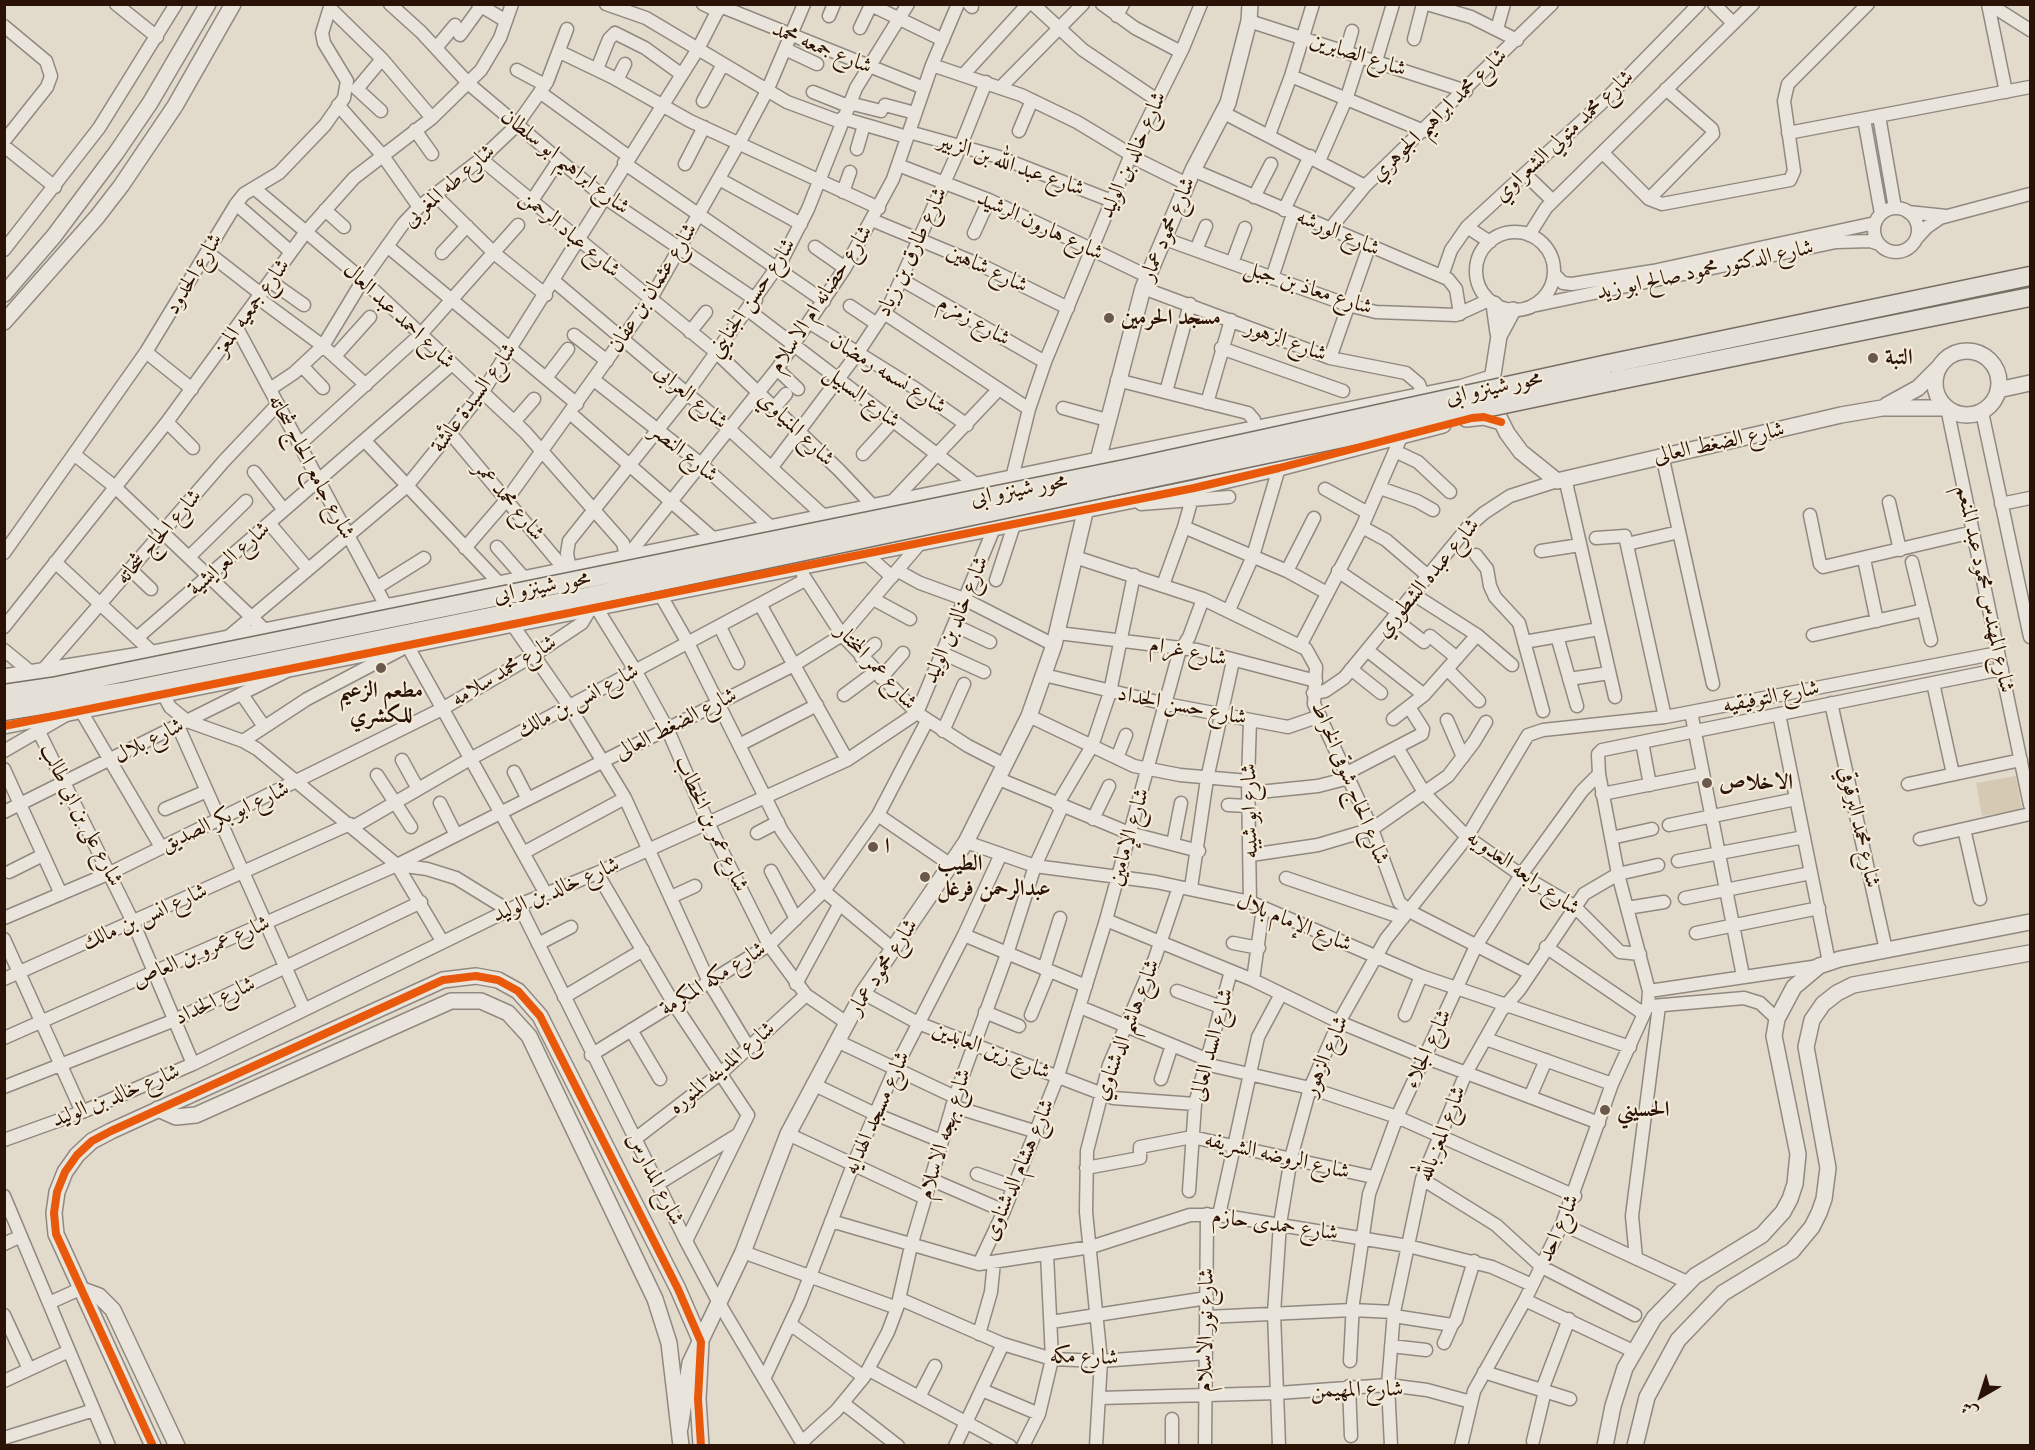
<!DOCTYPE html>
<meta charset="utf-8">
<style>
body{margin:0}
#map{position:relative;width:2035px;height:1450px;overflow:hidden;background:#e2dacb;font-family:"EB Garamond",Amiri,serif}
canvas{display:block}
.frame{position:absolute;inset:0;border:6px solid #2a1207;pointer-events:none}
.north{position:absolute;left:1951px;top:1366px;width:60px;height:60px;-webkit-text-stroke:4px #f3ead7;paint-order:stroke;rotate:219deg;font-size:16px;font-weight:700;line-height:24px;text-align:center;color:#2a1207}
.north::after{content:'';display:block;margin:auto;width:21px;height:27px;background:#2a1207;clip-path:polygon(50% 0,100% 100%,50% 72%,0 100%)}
</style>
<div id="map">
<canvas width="2035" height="1450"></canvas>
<div class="frame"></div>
<div class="north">ش</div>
</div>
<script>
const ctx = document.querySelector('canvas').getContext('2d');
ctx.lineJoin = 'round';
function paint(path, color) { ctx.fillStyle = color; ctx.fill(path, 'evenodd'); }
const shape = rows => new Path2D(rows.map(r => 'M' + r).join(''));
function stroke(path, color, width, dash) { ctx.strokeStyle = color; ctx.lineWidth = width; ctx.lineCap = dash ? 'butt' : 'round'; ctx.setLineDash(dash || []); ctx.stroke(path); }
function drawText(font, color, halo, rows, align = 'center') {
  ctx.font = font + ' "EB Garamond",Amiri,serif'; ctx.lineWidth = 4.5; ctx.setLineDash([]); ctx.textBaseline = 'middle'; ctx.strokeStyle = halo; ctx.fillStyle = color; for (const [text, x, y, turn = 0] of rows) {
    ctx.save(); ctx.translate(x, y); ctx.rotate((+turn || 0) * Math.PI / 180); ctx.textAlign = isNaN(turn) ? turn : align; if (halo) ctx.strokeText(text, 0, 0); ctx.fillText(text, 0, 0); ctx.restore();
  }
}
const green = shape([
 [2016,776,2022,810,1982,816,1976,783]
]);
const minor = shape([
 [116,4,157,37],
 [390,4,421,32,469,84,559,160,604,197,756,300],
 [478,4,506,21],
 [606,4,646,18,787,102,841,122],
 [703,4,718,11],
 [869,4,943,40],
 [969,4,972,7],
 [1033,4,1083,50,1157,100],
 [1102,4,1135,28,1181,52],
 [1427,4,1471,17,1517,40],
 [1714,4,1733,23],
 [1988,4,2006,92],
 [1989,4,2030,30],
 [720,6,924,88],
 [331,9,382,59,432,118],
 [829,16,834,4],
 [1117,16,1123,4],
 [1249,21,1466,91],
 [4,26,46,61,51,76,47,87,4,141],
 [860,28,871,5],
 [1497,29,1504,4],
 [460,35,481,6],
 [1414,39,1423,4],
 [436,48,455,25],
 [785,49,817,64],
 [560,52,612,77,690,121,879,208],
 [1346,52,1352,31],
 [1376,61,1393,4],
 [932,65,1021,95,1077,122,1130,154],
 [597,69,609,39,615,33,645,48,681,74],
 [517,70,545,85],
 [964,74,1028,4],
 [1291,76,1424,131],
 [617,80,625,64],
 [1001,87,1083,4],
 [813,92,848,106],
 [541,93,628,156],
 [703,101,723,64],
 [849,103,881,111],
 [338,105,383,156,419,207],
 [885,105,915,113],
 [381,111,357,89,382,59],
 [1224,113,1365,186],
 [1879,116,1895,208],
 [842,118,907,137],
 [1864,119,1881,214],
 [415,130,432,154],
 [1019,131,1032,100],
 [909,132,999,157,1112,201],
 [1788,133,2030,87],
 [1269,135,1291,76,1313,4],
 [4,146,55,187],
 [857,149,864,125],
 [1603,153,1649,199,1662,204,1790,180,1794,171,1784,101,1788,84,1868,4],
 [1130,156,1187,184],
 [481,159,717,353,839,470,874,507],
 [1319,161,1347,97,1360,56],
 [624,163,824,301],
 [685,164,704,127],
 [898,165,989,200,1147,276],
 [1193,170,1448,279,1456,289,1460,314],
 [1525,174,1553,201],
 [719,179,801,224],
 [254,188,363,280,525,432,623,543,625,552,621,559],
 [843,192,850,172],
 [435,195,494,253,546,295],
 [1254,197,1271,164],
 [1649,199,1713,134,1712,129,1666,89],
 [531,202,559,160],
 [236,204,291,252],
 '1874 230a22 22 0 1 1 44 0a22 22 0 1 1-44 0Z',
 [325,210,344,227],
 [1284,210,1310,156],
 [1908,212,1946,216],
 [872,220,985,267,1068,308],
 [1467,227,1490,242],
 [1329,230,1365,186,1552,4],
 '1476 271a39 39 0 1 1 78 0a39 39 0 1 1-78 0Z',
 [974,233,989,200],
 [1529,235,1546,208,1753,4],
 [1917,238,1927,227,1940,218,2030,194],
 [1165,239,1348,305,1376,312,1456,315,1489,300],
 [387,246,577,404],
 [815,247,845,268],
 [4,250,99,128,176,4],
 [1196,250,1206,226],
 [207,252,261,294],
 [442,253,467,226],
 [1232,263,1245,228],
 [1554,274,1563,283,1572,284,1653,271,1875,223],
 [1442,276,1451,250,1467,227,1607,98,1699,4],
 [1272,278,1293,214],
 [902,280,1045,362],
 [270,281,304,305],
 [554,281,729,429,825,517],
 [1143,288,1330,358,1406,373,1419,384,1423,395],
 [258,298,323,346,366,385],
 [850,306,877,324],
 [1532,306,1836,242,1870,241,1879,244],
 [748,310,977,485],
 [884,313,1029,409],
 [810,323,913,387,967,425],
 [237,328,386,606],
 [690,332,706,312],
 [574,335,607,361],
 [1221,348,1343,391],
 [146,352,192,389],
 [335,356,370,317],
 [1330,358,1369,247],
 [302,366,323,388],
 [777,369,798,389],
 [546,378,568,349],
 [594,380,701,464,772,528],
 [1117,380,1248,413,1254,420,1254,428],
 [270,389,294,373,323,346,363,280,403,224,419,207,481,159,516,126,547,82,567,29],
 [1166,392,1190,304],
 [1207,403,1231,320],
 [774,408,786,394],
 [1063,408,1107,420],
 [1947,408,2030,805],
 [1982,412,2030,637],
 [570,413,715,540],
 [167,422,193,448],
 [514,422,534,399],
 [450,433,566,571],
 [365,441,500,584],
 [300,444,421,334,518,225],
 [1397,452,1418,462,1450,492],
 [863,454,893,421],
 [75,455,115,487,266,631],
 [1662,455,1713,684],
 [772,467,857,354,890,304,961,145,986,82],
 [254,472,284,510],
 [1012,478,1029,409,1045,362,1134,147,1183,48,1201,4],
 [1565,478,1615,697],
 [1380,488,1417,501,1433,510],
 [1325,489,1368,513],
 [1889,502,1900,550],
 [890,504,998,390],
 [1141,504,1229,497],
 [2001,504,2030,498],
 [1810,515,1820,564,1823,567,1973,532],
 [269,523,308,569],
 [1184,527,1287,571,1327,593],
 [1362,527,1386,540,1428,576],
 [1596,538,1625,536,1665,717],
 [1627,544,1679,532],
 [497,547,525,579],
 [465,548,508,498,650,300,744,134,767,91,804,4],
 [1541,551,1580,545],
 [864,552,892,577],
 [4,553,146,352,236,204,244,194,279,173,325,125,344,98,347,81,324,43,322,33,331,4],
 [1476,555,1487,569,1490,586,1495,597,1519,623,1543,711],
 [189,557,246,501],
 [1075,557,1203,599,1306,649,1316,667,1314,704,1372,829,1399,902,1409,911,1530,973],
 [625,559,777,369,845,268,893,179,932,65,958,4],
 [1864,559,1877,621],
 [55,562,153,653],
 [1912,562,1931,640],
 [131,570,151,589],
 [570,570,567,553,569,541,687,393,782,260,808,209,856,88,908,4],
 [898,571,920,583,964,599,1054,645],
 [1287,571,1314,518],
 [1338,571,1398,612],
 [803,575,842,635,917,713,968,746,1005,765],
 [996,580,1015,522],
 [1163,585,1184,527,1193,495],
 [376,588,424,558],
 [660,594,688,643,782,831,824,891,892,948],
 [1413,594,1477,635,1512,665],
 [873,599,910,619],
 [761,606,847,760],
 [596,607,635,670,667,728,708,823,769,945,806,995,847,1023],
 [1229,610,1253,556,1279,468],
 [1393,618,1424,642],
 [512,624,569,706,625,798,709,982,749,1048],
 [954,625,990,642],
 [4,627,167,422,305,233,354,178,432,118,481,70,500,38,512,4],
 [720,627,738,663],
 [1058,633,1197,650,1316,681],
 [1813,635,1924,610],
 [1430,636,1457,658],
 [1557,636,1577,706],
 [138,637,452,364],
 [227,638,407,486,482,393,698,49,721,4],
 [1524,642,1599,629],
 [407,645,546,894],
 [1300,646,1362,527,1401,437],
 [4,650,32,673],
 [1367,650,1424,695],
 [942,653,984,672],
 [861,657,875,644],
 [1351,669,1381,693],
 [1447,669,1479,701],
 [42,671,224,461,278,404],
 [1044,675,1166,704,1288,727,1320,716],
 [881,678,903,653],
 [1569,679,1609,673],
 [1933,683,1953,774],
 [1313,693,1325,691,1344,678,1468,527,1484,513,1510,496,1557,481],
 [163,694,170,707,187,721,243,741,257,749,397,865,442,941],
 [844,695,875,672],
 [243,696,263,725],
 [1831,703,1886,950],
 [81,711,161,847],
 [1691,712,1743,976],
 [1779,714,1829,962],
 [1029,716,1134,766,1180,775,1248,781],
 [1393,719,1424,695,1477,635],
 [1447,720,1463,757],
 [178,726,304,1009],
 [943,731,964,684],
 [39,732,133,922,193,1064],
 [243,741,307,699,400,650],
 [1642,742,1650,785],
 [739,745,817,705],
 [1397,747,1425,794,1467,837,1521,875,1574,906,1620,952,1640,954],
 [4,751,66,715],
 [1117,758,1126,735],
 [402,760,418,789],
 [4,769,61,894],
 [514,772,528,799],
 [1347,773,1422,734,1423,729,1409,707],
 [377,775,411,827],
 [999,779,1129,833,1199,851],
 [1908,784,2021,760],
 [1249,793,1318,786,1349,778],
 [1602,794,1703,774],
 [440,803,456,835],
 [1057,805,1092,746,1110,692,1134,575],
 [1228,805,1249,806],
 [165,809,207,791],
 [4,812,285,672],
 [878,815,951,865],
 [1093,819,1109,786],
 [1669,825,1796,799],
 [353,827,470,759,805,580],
 [1964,829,1980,899],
 [757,833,778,822],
 [1611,838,1652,829],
 [1920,839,2030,814],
 [966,842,1035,866,1156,882,1250,902,1421,976,1630,1047],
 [1173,844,1181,803],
 [523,853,625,798],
 [1251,855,1318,845,1372,829,1448,776,1474,742,1486,722],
 [1678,861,1804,837],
 [398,865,427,869,456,878,508,910],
 [771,871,796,919],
 [9,872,43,855],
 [597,873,674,1004,748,1115,686,1241],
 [1286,878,1403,918],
 [1191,888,1207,779,1233,661],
 [671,897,695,886],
 [1685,898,1811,873],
 [1250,902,1248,781,1250,720],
 [519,905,686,1241,719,1303,804,1446],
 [1627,908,1664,902],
 [4,918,110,873,442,709,534,655,582,623,591,608],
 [1106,920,1253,980,1339,1022,1424,1057,1599,1123],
 [1696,933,1819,908],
 [964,935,1086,986],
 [4,939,82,1112],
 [1233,943,1259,948],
 [538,944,571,927],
 [1546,947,1644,1014],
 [1044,969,1060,918],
 [4,979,350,824],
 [1253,980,1263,908],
 [796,984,839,905],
 [1177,991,1221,1007],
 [1649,991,1819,966],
 [863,993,918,1023,1113,1098,1195,1104],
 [564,997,643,950],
 [1652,1006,1744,998,1760,1003,1777,1019],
 [1080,1007,1206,1059],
 [985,1012,1019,1026],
 [1031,1015,1049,971],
 [1405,1015,1421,976],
 [631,1030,660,1079],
 [4,1038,397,865,794,665,842,635,922,541],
 [1486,1039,1612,1084],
 [837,1041,955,1097],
 [591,1055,769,945,824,891,878,815,927,721],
 [1205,1064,1310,1088,1397,1117,1575,1196],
 [1161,1079,1172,1045],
 [813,1084,875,1114,941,1141],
 [4,1087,175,1020,421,902],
 [1530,1097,1546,1060],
 [952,1106,1037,1132],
 [788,1134,925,1198],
 [635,1139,721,1073,806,995],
 [4,1140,82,1112,193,1064,519,905,597,873,847,760,917,713,995,526],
 [1086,1168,1140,1158,1140,1147,1192,1137,1373,1177],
 [977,1174,1014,1187],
 [930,1179,1004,1211],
 [1422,1179,1496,1225,1542,1267,1635,1315],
 [658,1184,737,1135],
 [1189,1191,1195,1104,1231,971],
 [4,1196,109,1446],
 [1219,1215,1258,1037,1281,994],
 [831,1221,979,1264,1091,1247,1190,1215,1219,1215,1408,1246,1492,1267,1532,1285],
 [1562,1224,1687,1282],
 [4,1244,21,1236],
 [743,1252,897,1308],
 [1636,1258,1632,1216,1659,1006],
 [979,1264,1004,1211,1058,1076,1106,920,1179,653,1189,637,1203,599],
 [900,1299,1003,1344,1052,1359,1101,1361,1206,1353],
 [1525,1300,1633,1351],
 [49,1303,80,1289],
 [4,1315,29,1369],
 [1394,1316,1452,1325,1456,1320,1474,1261],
 [1207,1317,1352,1310,1394,1312],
 [1051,1322,1207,1298],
 [790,1324,864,1377],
 [979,1334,991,1292,994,1262],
 [1444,1343,1452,1325],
 [1391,1346,1426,1350],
 [1350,1361,1353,1303,1369,1194,1397,1117,1476,946,1521,875,1582,791,1599,774],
 [869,1370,1010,1446],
 [1484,1372,1570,1399],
 [765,1377,800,1302,853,1165,895,1069,964,935,1001,854],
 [4,1381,69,1351],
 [1349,1386,1351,1436],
 [982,1390,1039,1414],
 [1542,1390,1569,1319],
 [919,1397,935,1366],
 [1100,1398,1278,1393,1388,1385,1427,1390,1471,1402],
 [843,1403,898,1446],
 [1172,1419,1172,1446],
 [4,1438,94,1410],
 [1533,1441,1545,1391],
 [802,1442,836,1411,864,1377,888,1332,897,1308,911,1246,955,1097,1007,954,1035,866,1062,807],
 [955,1446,1003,1344],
 [1023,1446,1039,1414,1052,1359,1047,1254],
 [1096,1446,1101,1361,1086,1212,1087,1151,1109,1065,1155,958,1179,887],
 [1205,1446,1207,1214],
 [1279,1446,1274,1313,1280,1224,1291,1158,1310,1088,1339,1022,1386,939,1467,837,1528,735,1543,730,1665,717,1998,653],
 [1391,1446,1388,1385,1394,1312,1422,1179,1466,1073,1501,1011,1520,989,1584,894,1618,874,1658,865],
 [1461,1446,1474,1391,1525,1300,1562,1224,1612,1084,1648,1005,1649,991,1618,874,1599,774,1598,754,1602,750,2002,669]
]);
const tertiary = shape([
 [4,294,54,236,116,153,150,103,208,4],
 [1494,304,1498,333],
 [4,322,97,217,121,186,175,106,233,4],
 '1935 383a32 32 0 1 1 64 0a32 32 0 1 1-64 0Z',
 [1491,387,1499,336,1513,310],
 [1998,390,2030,383],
 [1887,405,1918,388,1938,368],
 [1497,413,1507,433,1521,452,1557,481,1841,415,1882,408,1947,408],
 [1466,419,1484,417,1501,422],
 [1098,460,1143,288,1193,170,1228,103,1249,21,1250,4],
 [4,677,153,653,450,594,1098,460,1463,387,1491,378],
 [4,726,1194,488,1279,468,1443,425],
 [158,1109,176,1117,196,1115,451,1001,481,1001,508,1013,529,1036,655,1299,669,1343,681,1446],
 [80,1289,99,1296,113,1310,177,1446],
 [680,1428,690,1363,743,1252,788,1134,863,993,966,842,1029,716,1054,645,1086,508],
 [153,1446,56,1234,54,1213,57,1192,65,1172,77,1155,92,1141,111,1131,443,980,476,976,498,980,518,991,540,1016,678,1289,701,1342,698,1399,701,1446],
 [1605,1446,1613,1406,1625,1368,1654,1318,1695,1276,1762,1235,1783,1212,1790,1199,1795,1184,1798,1154,1774,1036,1777,1019,1794,987,1819,966,1840,959,2030,922],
 [1635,1446,1647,1397,1678,1340,1723,1293,1792,1251,1812,1227,1819,1213,1824,1199,1828,1168,1806,1047,1812,1020,1823,1004,1837,993,1853,985,2030,953]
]);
const primary = shape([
 [1608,364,2030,276],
 [1614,381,2030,297]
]);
const primaryBridge = shape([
 [4,694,52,687,1130,468,1608,364],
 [4,711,122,692,524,610,1614,381]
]);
const cycleway = shape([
 [4,726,1194,488,1279,468,1472,418,1484,417,1501,422],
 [153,1446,56,1234,54,1213,57,1192,65,1172,77,1155,92,1141,111,1131,443,980,476,976,498,980,518,991,540,1016,678,1289,701,1342,698,1399,701,1446]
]);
const markers = [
 [1109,318,6,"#6a584c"],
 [1873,358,6,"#6a584c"],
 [381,668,6,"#6a584c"],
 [1707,783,6,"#6a584c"],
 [873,847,6,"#6a584c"],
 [925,877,6,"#6a584c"],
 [1605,1110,6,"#6a584c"]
];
const streetNames = [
 ["شارع جمعه محمد",822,48,22],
 ["شارع الصابرين",1358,55,18],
 ["شارع محمد ابراهيم الجوهري",1439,115,-44],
 ["شارع محمد متولي الشعراوي",1564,136,-43],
 ["شارع خالد بن الوليد",1133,155,-66],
 ["شارع ابراهيم ابو سلطان",565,162,38],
 ["شارع عبد الله بن الزبير",1011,165,19],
 ["شارع طه المغربى",449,186,-41],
 ["شارع هارون الرشيد",1040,226,25],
 ["شارع محمود عمار",1168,229,-67],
 ["شارع الورشه",1338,233,23],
 ["شارع عباد الرحمن",570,234,40],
 ["شارع طارق بن زياد",912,252,-65],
 ["شارع شاهين",987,269,25],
 ["شارع الدكتور محمود صالح ابو زيد",1705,270,-12],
 ["شارع الحدود",194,274,-59],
 ["شارع عثمان بن عفان",653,288,-58],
 ["شارع معاذ بن جبل",1308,288,18],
 ["شارع حسن الجنايني",752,298,-56],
 ["شارع حضانه ام الاسلام",821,299,-57],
 ["شارع جمعيه المعز",252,307,-54],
 ["شارع احمد عبد العال",399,316,43],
 ["شارع زمزم",974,321,30],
 ["شارع الزهور",1286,341,20],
 ["شارع نسمه رمضان",888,374,32],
 ["محور شينزو ابى",1494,388,-12],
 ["شارع العرابى",691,397,40],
 ["شارع السبيل",862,397,37],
 ["شارع السيدة عائشة",474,398,-54],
 ["شارع المنياوي",796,429,44],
 ["شارع الضغط العالى",1719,443,-12],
 ["شارع النصر",684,453,39],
 ["شارع جامع الحاج شحاته",311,467,62],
 ["محور شينزو ابى",1019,490,-11],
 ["شارع محمد عمر",509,501,50],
 ["شارع الحاج شحاته",159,537,-49],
 ["شارع العرايشية",229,559,-41],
 ["شارع عبده الشطوري",1428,578,-50],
 ["محور شينزو ابى",542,587,-11],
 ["شارع المهندس محمود عبد المنعم",1985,589,78],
 ["شارع خالد بن الوليد",956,620,-67],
 ["شارع غرام",1188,652,11],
 ["شارع عمر المختار",876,667,47],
 ["شارع محمد سلامه",504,671,-31],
 ["شارع التوفيقيه",1771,697,-11],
 ["شارع انس بن مالك",578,701,-28],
 ["شارع حسن الحداد",1182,706,11],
 ["شارع الضغط العالى",676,724,-27],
 ["شارع بلال",149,741,-27],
 ["شارع الحاج شوقى الخراط",1350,783,68],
 ["شارع ابو شيبه",1250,811,-91],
 ["شارع على بن ابى طالب",81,815,63],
 ["شارع ابو بكر الصديق",225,817,-25],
 ["شارع عمر بن الخطاب",711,824,65],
 ["شارع محمد البرقوقي",1859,827,77],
 ["شارع الإمامين",1129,837,-74],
 ["شارع رابعه العدويه",1523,873,35],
 ["شارع خالد بن الوليد",556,890,-23],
 ["شارع انس بن مالك",145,917,-24],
 ["شارع الإمام بلال",1294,923,22],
 ["شارع عمرو بن العاص",201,952,-24],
 ["شارع محمود عمار",883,967,-57],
 ["شارع مكه المكرمة",713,979,-32],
 ["شارع الحداد",215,1001,-25],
 ["شارع هاشم الدشناوي",1127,1030,-69],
 ["شارع السد العالى",1212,1045,-75],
 ["شارع الجلاء",1428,1049,-65],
 ["شارع زين العابدين",991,1051,21],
 ["شارع الزهور",1326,1056,-67],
 ["شارع المدينه المنوره",722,1068,-40],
 ["شارع خالد بن الوليد",116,1096,-22],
 ["شارع مسجد الهدايه",877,1113,-66],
 ["شارع بهجه الاسلام",945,1134,-73],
 ["شارع المعز بالله",1442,1134,-69],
 ["شارع الروضه الشريفه",1277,1156,13],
 ["شارع هشام الدشناوى",1019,1170,-67],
 ["شارع المدارس",655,1179,63],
 ["شارع حمدى حازم",1275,1225,8],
 ["شارع احد",1559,1228,-66],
 ["شارع نور الاسلام",1206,1330,-89],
 ["شارع مكه",1084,1357,2],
 ["شارع المهيمن",1357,1390,-1]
];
const poiNames = [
 ["مسجد الحرمين",1121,318],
 ["التبة",1885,358],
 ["مطعم الزعيم",381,691,"center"],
 ["للكشري",381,716,"center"],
 ["الاخلاص",1719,783],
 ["ا",885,847],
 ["الطيب",937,864],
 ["عبدالرحمن فرغل",937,889],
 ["الحسيني",1617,1110]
];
paint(green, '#d5c9b4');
stroke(minor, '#918980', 15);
stroke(tertiary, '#918980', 18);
stroke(primary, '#776e65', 21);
stroke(minor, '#e9e5dd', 12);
stroke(tertiary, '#e9e5dd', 15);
stroke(primary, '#e5e0d7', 18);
stroke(primaryBridge, '#776e65', 21, []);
stroke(primaryBridge, '#e5e0d7', 18);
stroke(cycleway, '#e8590c', 8);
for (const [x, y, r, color] of markers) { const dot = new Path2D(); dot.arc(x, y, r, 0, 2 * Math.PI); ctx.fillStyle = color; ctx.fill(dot); stroke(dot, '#f3ead7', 2); }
drawText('22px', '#2a1207', '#f3ead7', streetNames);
drawText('bold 22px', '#2a1207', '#f3ead7', poiNames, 'left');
</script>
